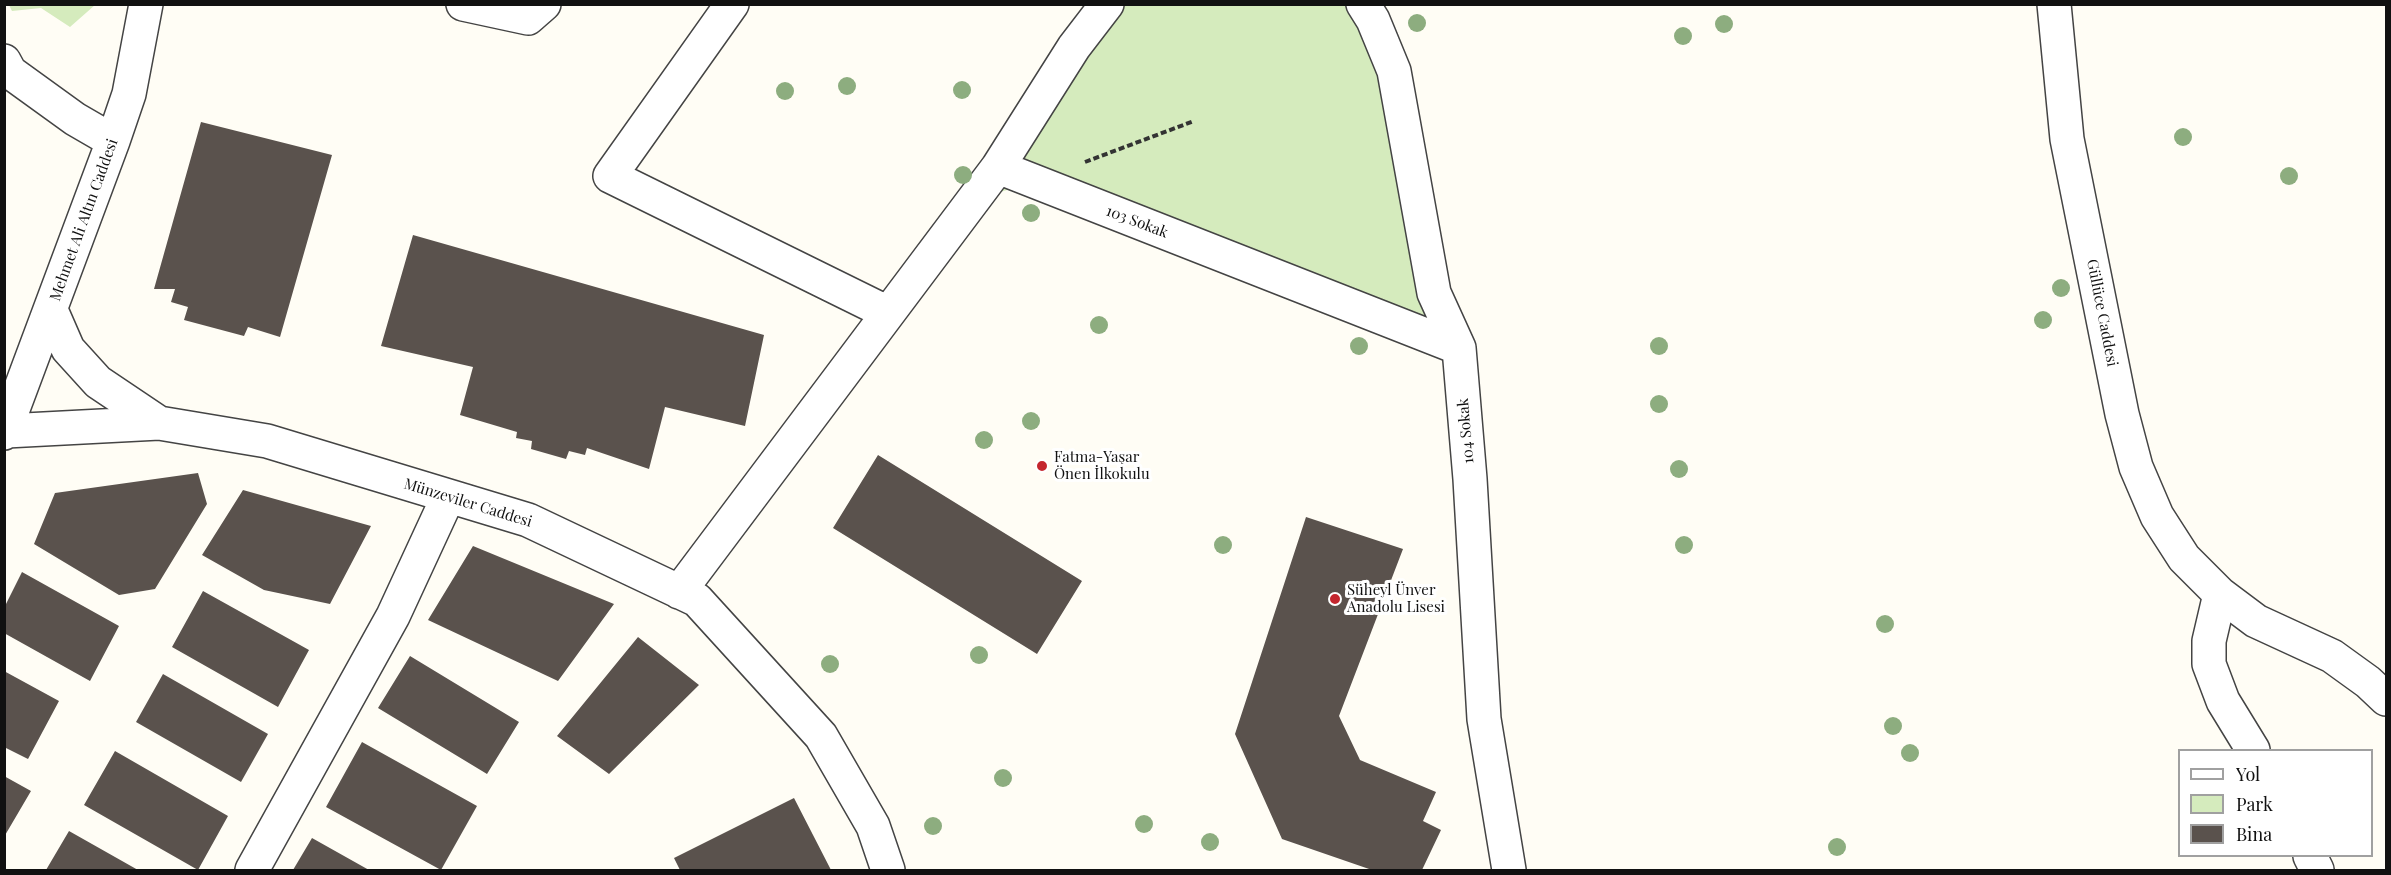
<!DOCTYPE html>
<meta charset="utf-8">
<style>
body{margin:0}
#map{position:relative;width:2391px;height:875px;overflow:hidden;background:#fffdf5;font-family:"Playfair Display",serif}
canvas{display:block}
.frame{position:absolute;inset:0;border:6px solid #111;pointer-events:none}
.legend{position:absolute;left:2178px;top:749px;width:195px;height:108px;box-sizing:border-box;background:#fff;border:2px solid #a0a0a0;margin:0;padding:8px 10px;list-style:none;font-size:18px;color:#111}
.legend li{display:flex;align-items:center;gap:12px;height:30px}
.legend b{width:30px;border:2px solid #a0a0a0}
</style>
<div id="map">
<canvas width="2391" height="875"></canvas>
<div class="frame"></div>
<ul class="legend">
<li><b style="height:8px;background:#fff"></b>Yol</li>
<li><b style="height:16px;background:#d5ebbd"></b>Park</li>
<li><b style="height:16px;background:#5a524d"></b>Bina</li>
</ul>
</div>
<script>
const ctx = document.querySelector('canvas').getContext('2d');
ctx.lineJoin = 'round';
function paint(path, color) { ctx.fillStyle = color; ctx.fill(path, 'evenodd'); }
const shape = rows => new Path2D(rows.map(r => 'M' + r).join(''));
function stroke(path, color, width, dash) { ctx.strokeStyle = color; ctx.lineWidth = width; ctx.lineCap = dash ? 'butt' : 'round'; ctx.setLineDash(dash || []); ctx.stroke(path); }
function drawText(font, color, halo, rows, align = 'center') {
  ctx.font = font + ' "Playfair Display",serif'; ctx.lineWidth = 6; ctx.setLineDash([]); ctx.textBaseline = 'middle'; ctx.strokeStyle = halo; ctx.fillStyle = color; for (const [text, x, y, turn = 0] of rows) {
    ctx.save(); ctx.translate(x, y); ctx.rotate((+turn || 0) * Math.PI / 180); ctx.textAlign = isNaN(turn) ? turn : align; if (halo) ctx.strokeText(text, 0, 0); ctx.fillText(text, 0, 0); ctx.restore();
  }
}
const green = shape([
 [9,5,95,5,70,27,41,8,12,11],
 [1107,5,1363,5,1438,345,1034,182,997,193]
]);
const building = shape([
 [201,122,332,155,280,337,248,327,244,336,184,320,188,307,171,302,175,289,154,289],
 [413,235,764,335,745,426,665,407,649,469,587,448,585,455,569,451,566,459,531,449,532,441,516,438,517,432,460,415,473,367,381,346],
 [878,455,1082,581,1037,654,833,528],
 [198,473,207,504,155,589,119,595,34,544,55,493],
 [243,490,371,526,330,604,264,590,202,555],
 [1306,517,1403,549,1339,716,1360,760,1436,792,1423,821,1441,830,1422,870,1372,870,1282,839,1235,734],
 [473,546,614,604,558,681,428,620],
 [22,572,119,626,90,681,4,633,4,608],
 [203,591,309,650,278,707,172,647],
 [638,637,699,685,609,774,557,736],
 [410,656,519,722,487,774,378,708],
 [4,671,59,701,28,759,4,747],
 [163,674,268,734,241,782,136,722],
 [362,742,477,806,441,870,326,807],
 [115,751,228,816,198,870,84,805],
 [4,776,31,791,4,837],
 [794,798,831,870,680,870,674,858],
 [69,831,138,870,46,870],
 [312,838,369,870,293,870]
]);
const path = shape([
 [1085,162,1194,121]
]);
const minor = shape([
 [463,4,528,18,544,4],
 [732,4,610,176,888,313],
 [1107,4,1074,47,998,167,1459,348],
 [1363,4,1373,20,1394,71,1434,293,1459,348,1470,479,1484,719,1509,870],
 [2054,4,2067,139,2122,414,2136,467,2157,516,2184,558,2220,594,2256,621,2332,656,2368,682,2386,699],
 [4,61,10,72,75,119,113,141],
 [51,310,68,349,98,382,159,423],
 [6,431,159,423,267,441,528,520,697,600,821,736,873,826,888,870],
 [4,433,113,141,129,94,146,4],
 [679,592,998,167],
 [2220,594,2209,641,2209,664,2223,701,2253,750],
 [2310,856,2317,870],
 [252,870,393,616,448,497]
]);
const trees = [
 [1417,23],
 [1724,24],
 [1683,36],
 [847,86],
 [962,90],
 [785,91],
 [2183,137],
 [963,175],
 [2289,176],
 [1031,213],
 [2061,288],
 [2043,320],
 [1099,325],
 [1359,346],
 [1659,346],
 [1659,404],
 [1031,421],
 [984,440],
 [1679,469],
 [1223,545],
 [1684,545],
 [1885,624],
 [979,655],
 [830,664],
 [1893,726],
 [1910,753],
 [1003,778],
 [1144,824],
 [933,826],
 [1210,842],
 [1837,847]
];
const markers = [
 [1042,466,6,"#c4262e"],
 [1335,599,6,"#c4262e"]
];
const streetNames = [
 ["Mehmet Ali Altın Caddesi",84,220,-70],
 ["103 Sokak",1137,222,21],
 ["Güllüce Caddesi",2102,313,79],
 ["104 Sokak",1466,431,-95],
 ["Münzeviler Caddesi",468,503,17]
];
const poiNames = [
 ["Fatma-Yaşar",1054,457],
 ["Önen İlkokulu",1054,474],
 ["Süheyl Ünver",1347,590],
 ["Anadolu Lisesi",1347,607]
];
paint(green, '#d5ebbd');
paint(building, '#5a524d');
stroke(minor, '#444', 36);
stroke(path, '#333', 4, [6, 3]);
stroke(minor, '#fff', 33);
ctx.fillStyle = '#8dad7f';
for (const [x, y] of trees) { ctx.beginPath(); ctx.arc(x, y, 9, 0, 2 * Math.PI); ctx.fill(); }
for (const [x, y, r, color] of markers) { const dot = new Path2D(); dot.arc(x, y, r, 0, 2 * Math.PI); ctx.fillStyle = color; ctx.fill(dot); stroke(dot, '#fff', 2); }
drawText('15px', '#111', '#fff', streetNames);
drawText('15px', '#111', '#fff', poiNames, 'left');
</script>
